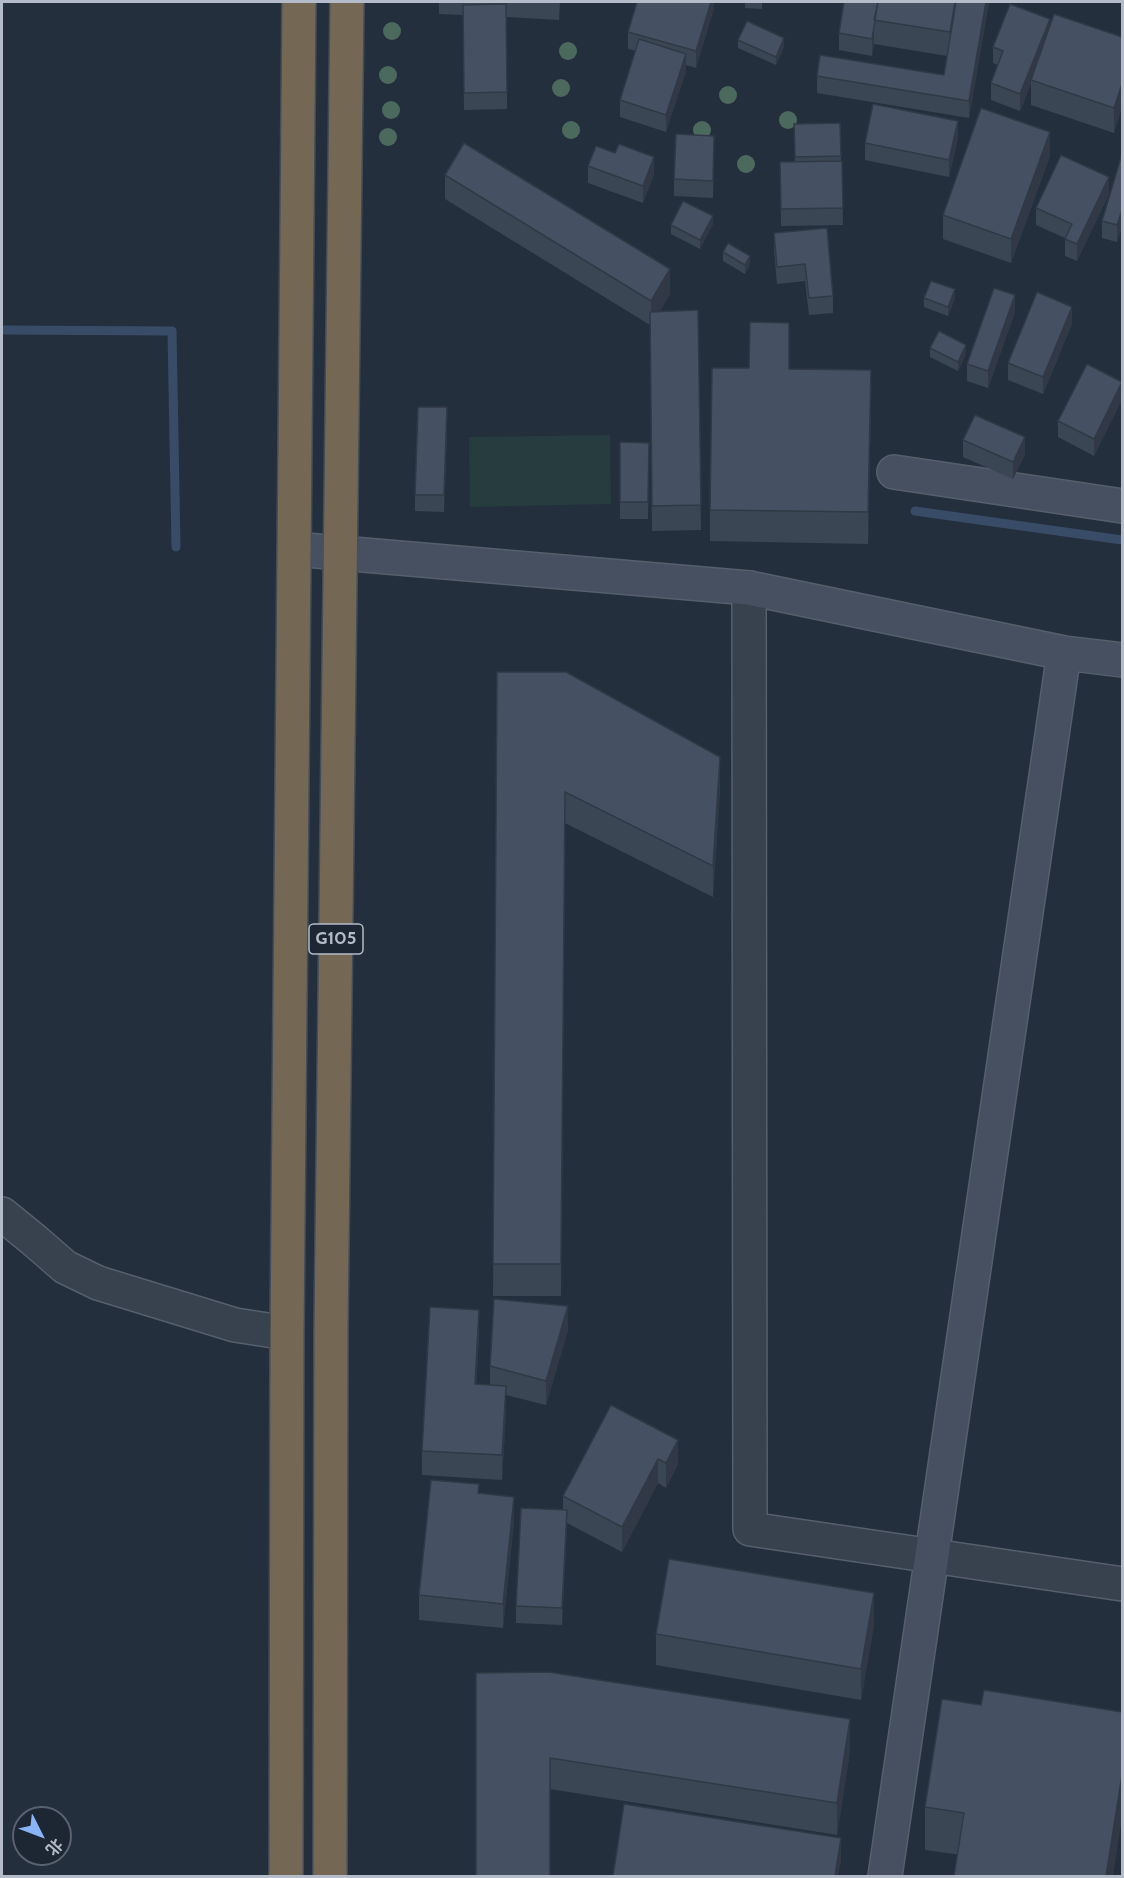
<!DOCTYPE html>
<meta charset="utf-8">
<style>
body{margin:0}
#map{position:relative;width:1124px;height:1878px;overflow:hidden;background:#242f3e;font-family:Cabin,"Noto Sans SC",sans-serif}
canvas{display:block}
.frame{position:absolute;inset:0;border:3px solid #b4bcc9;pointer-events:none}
.north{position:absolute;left:12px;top:1806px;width:60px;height:60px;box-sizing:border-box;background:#1d2633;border:2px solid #59626f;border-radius:50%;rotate:132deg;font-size:16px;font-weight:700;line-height:24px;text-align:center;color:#b4bcc9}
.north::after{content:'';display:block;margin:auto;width:21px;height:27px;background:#8ab4f8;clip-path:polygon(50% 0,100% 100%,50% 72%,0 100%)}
</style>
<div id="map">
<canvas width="1124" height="1878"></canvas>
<div class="frame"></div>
<div class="north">北</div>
</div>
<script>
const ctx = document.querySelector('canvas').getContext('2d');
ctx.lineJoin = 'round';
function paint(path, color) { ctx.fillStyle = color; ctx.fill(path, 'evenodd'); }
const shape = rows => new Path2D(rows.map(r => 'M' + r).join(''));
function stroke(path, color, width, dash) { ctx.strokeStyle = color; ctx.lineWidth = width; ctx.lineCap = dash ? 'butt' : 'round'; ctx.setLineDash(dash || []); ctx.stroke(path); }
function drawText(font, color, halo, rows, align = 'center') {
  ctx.font = font + ' Cabin,sans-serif'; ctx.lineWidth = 5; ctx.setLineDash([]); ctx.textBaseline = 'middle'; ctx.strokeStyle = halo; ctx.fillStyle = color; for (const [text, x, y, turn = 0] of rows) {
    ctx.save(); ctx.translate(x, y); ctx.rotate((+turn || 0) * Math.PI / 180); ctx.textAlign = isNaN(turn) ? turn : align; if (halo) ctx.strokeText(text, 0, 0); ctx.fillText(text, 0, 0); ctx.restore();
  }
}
const green = shape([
 [610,435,611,504,470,507,469,437]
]);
const stream = shape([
 [2,330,172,331,176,547],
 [915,511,1122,540]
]);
const street = shape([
 [749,588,750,1529,1122,1584],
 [2,1214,34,1240,65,1267,98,1283,235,1325,287,1333]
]);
const secondary = shape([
 [894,472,1122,506],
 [294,549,749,588,1064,653,1122,660],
 [885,1876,1064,653]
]);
const highway = shape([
 [286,1876,287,1333,299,2],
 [330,1876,331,1327,347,2]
]);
const trees = [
 [392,31],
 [568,51],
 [388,75],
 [561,88],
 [728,95],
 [391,110],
 [788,120],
 [571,130],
 [702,130],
 [388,137],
 [746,164]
];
const wall = shape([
 [439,2,560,2,559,20,507,17,507,109,464,110,463,15,439,14],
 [714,2,714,8,696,68,686,65,686,71,666,132,620,117,620,100,636,51,628,49,628,32],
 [745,2,762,2,762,9,745,8],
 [844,2,989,2,969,118,817,93,817,76,944,75,947,56,874,44,872,56,839,50,839,33],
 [1050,25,1122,37,1114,133,1031,105,1031,84,1020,111,991,100,991,83,998,65,993,63,993,47],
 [738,40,784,46,776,65,738,48],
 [840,123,841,161,842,161,843,225,781,226,780,162,795,161,794,124],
 [958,138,949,177,865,160,865,143],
 [714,152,713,198,674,196,674,179],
 [1122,154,1117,242,1102,238,1102,221],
 [1050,156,1011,263,943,239,943,215],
 [588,166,654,174,643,203,588,183],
 [445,175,670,294,660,311,698,310,701,530,652,531,650,325,445,199],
 [1109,194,1077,261,1065,256,1065,238,1036,225,1036,208],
 [713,224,700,249,671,234,671,225],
 [827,228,833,296,833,313,809,315,805,281,777,284,774,250,774,233],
 [723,252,750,264,745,274,723,261],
 [924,298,955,298,948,316,924,307],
 [1015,312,988,388,967,381,967,364],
 [1072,324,1043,394,1008,380,1008,363],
 [930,348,966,354,958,371,930,357],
 [789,369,871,401,868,544,710,541,710,510],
 [1122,382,1094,456,1058,437,1058,421],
 [447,424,444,512,415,511,415,495],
 [963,440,1025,454,1013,479,963,457],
 [620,442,649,443,648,519,620,519],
 [497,672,720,788,713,897,565,823,561,1296,493,1296],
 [568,1330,546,1405,506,1395,506,1411,502,1480,422,1475,422,1451,479,1335,476,1384,490,1385,490,1366],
 [611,1405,678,1464,666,1488,658,1483,622,1552,567,1523,562,1625,516,1623,516,1606,563,1510,563,1496],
 [479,1493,514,1521,503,1628,419,1620,419,1595],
 [874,1625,861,1700,656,1665,656,1634],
 [476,1673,850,1751,837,1835,550,1789],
 [942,1699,1113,1876,925,1850,925,1807]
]);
const shadedWall = shape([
 [711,2,714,2,714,8,696,68,696,51],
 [986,2,989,2,969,118,969,101],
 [1050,19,1050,36,1031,80,1031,84,1020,111,1020,94],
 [874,27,874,44,872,56,872,39],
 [784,38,784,46,776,65,776,57],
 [686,54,686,71,666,132,666,115],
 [1122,84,1122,108,1114,133,1114,108],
 [958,121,958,138,949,177,949,160],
 [1050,132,1050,156,1011,263,1011,239],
 [714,136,714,152,713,198,713,181],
 [654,157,654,174,643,203,643,186],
 [1109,177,1109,194,1077,261,1077,244],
 [1122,210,1122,227,1117,242,1117,225],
 [713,216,713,224,700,249,700,240],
 [750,256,750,264,745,274,745,265],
 [670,269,670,294,651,326,651,301],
 [955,289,955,298,948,316,948,307],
 [1015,295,1015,312,988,388,988,371],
 [1072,307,1072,324,1043,394,1043,377],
 [966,345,966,354,958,371,958,362],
 [871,370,871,401,868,544,868,512],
 [1122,384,1122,400,1094,456,1094,439],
 [447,407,447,424,444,512,444,495],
 [1025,437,1025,454,1013,479,1013,462],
 [720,757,720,788,713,897,713,866],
 [568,1306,568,1330,546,1405,546,1381],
 [479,1310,479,1335,475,1409,475,1384],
 [506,1386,506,1411,502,1480,502,1455],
 [678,1440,678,1464,666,1488,666,1463],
 [658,1459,658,1483,622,1552,622,1527],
 [514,1497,514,1521,503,1628,503,1604],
 [567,1510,567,1527,562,1625,562,1608],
 [874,1593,874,1625,861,1700,861,1669],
 [850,1719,850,1751,837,1835,837,1803],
 [1122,1775,1122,1818,1113,1876,1106,1876],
 [841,1838,841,1862,838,1876,835,1876]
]);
const building = shape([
 [637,2,711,2,696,51,628,32,637,2],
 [844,2,878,2,872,39,839,33,844,2],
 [878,2,955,2,950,32,874,20,878,2],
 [956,2,986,2,969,101,817,76,820,55,944,75,956,2],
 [506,4,507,92,464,93,463,5,506,4],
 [1010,4,1050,19,1020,94,991,83,1003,51,993,47,1010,4],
 [1054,14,1122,37,1122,84,1114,108,1031,80,1054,14],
 [747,21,784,38,776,57,738,40,747,21],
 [639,39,686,54,666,115,620,100,639,39],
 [873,104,958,121,949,160,865,143,873,104],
 [981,108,1050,132,1011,239,943,215,981,108],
 [840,123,841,156,795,157,794,124,840,123],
 [676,134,714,136,713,181,674,179,676,134],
 [464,143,670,269,651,301,445,175,464,143],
 [619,144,654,157,643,186,588,166,596,146,615,153,619,144],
 [1122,154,1122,210,1117,225,1102,221,1122,154],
 [1061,155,1109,177,1077,244,1065,239,1072,224,1036,208,1061,155],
 [842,161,843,208,781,209,780,162,842,161],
 [683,201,713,216,700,240,671,225,683,201],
 [827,228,833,296,809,298,805,264,777,267,774,233,827,228],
 [728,243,750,256,745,265,723,252,728,243],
 [931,281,955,289,948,307,924,298,931,281],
 [994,288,1015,295,988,371,967,364,994,288],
 [1037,292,1072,307,1043,377,1008,363,1037,292],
 [698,310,701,505,652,506,650,312,698,310],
 [750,322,789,323,789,369,871,370,868,512,710,510,712,368,749,368,750,322],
 [939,331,966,345,958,362,930,348,939,331],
 [1087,364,1122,382,1094,439,1058,421,1087,364],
 [418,407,447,407,444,495,415,495,418,407],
 [975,415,1025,437,1013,462,963,440,975,415],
 [620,442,649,443,648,502,620,502,620,442],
 [497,672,566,672,720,757,713,866,565,792,561,1264,493,1264,497,672],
 [494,1299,568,1306,546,1381,490,1366,494,1299],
 [430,1307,479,1310,475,1384,506,1386,502,1455,422,1451,430,1307],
 [611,1405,678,1440,666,1463,658,1459,622,1527,563,1496,611,1405],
 [431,1480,479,1484,478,1493,514,1497,503,1604,419,1595,431,1480],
 [521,1508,567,1510,562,1608,516,1606,521,1508],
 [669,1559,874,1593,861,1669,656,1634,669,1559],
 [548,1672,850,1719,837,1803,550,1758,550,1876,476,1876,476,1673,548,1672],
 [984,1690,1122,1712,1122,1775,1106,1876,954,1876,964,1813,925,1807,942,1699,981,1705,984,1690],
 [624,1804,841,1838,835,1876,613,1876,624,1804]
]);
const shields = [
 [336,939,54]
];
const shieldNames = [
 ["G105",336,939]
];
paint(green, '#263c3f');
stroke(stream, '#394c67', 9);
stroke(street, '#565f6c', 36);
stroke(secondary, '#565f6c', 36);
stroke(highway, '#434c59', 36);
stroke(street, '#38414e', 33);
stroke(secondary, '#465061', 33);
stroke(highway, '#746855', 33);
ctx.fillStyle = '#4b6a5d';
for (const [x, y] of trees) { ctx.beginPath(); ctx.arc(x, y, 9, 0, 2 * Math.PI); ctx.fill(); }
paint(wall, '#3b4654');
paint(shadedWall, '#303945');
paint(building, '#455162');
stroke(building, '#303945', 1.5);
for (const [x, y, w] of shields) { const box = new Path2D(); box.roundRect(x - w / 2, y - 15, w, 30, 4.5); ctx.fillStyle = '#1d2633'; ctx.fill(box); stroke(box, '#b4bcc9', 1.5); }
drawText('bold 18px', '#b4bcc9', null, shieldNames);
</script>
